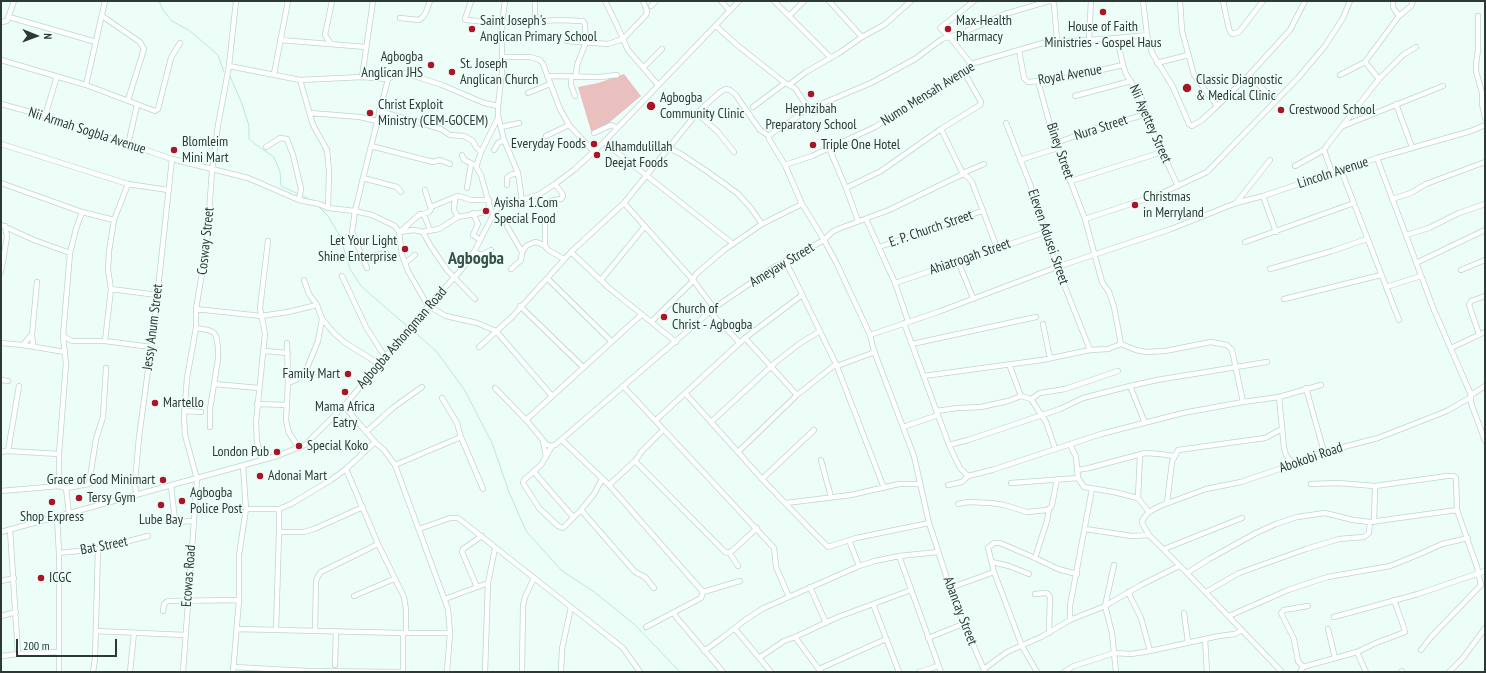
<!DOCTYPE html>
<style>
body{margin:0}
#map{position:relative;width:1486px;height:673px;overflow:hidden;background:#edfef9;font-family:"PT Sans Narrow",sans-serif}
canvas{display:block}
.frame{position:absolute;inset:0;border:2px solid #2e3936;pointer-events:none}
.north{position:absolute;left:16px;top:16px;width:40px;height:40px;-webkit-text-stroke:3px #edfef9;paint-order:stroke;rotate:91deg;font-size:11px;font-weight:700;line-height:16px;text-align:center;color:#2e3936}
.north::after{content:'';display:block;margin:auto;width:14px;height:18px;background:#2e3936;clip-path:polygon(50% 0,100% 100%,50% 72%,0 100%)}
.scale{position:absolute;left:16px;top:639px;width:101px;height:18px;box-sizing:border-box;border:2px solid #2e3936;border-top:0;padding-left:5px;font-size:12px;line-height:14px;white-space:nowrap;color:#2e3936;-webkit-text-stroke:3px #edfef9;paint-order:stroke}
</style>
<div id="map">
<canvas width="1486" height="673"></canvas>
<div class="frame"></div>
<div class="north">N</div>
<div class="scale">200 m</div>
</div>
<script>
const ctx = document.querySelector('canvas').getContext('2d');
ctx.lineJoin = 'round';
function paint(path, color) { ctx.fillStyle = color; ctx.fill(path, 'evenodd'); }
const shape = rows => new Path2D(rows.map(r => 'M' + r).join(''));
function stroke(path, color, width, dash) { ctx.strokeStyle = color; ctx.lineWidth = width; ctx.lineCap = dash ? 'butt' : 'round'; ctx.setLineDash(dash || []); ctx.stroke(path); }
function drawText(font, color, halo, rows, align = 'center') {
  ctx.font = font + ' "PT Sans Narrow",sans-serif'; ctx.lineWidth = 3; ctx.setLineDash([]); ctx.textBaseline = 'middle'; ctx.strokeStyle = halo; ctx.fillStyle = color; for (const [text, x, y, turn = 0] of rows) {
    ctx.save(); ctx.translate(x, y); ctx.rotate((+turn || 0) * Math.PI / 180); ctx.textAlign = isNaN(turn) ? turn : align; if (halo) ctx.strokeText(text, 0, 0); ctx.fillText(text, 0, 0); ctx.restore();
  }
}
const green = shape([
 [624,74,641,96,604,127,591,131,578,87,598,83]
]);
const stream = shape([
 [159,1,163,10,172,21,190,31,218,55,224,72],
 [230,76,242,104,249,126,249,139,255,144,274,157,280,172,281,186,298,194],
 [303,196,311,200],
 [318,206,328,216,340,236,350,269,361,286,408,327],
 [411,329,436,351,464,389,492,443,509,492,526,531,562,571,593,591,634,624,680,672]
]);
const minor = shape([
 [471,1,465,19,466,20,502,23,559,20,583,21,585,24,586,42,577,65,576,76],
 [505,1,502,23,502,72,498,106,498,116,504,140,518,173,522,201],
 [605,1,615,21,628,50,658,85],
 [721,1,730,11],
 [774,1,831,58],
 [829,1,862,37],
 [1050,1,1052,1,1054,4,1057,41],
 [1143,1,1147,35,1152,53,1173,87,1189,124,1192,126,1202,120,1213,110,1249,75,1290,30,1305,1],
 [1180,1,1182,31,1194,75,1217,106],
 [1223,1,1229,29,1231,33,1233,34,1239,32,1263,1],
 [1393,1,1393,7,1399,16],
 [651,6,656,1],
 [102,16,140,42,144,49,128,100],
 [789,16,804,1],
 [1478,16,1478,50,1476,64,1476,71,1482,93,1482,104,1485,118],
 [9,17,96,42],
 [400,18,419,20,423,17,426,12,430,1],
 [1,22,7,21,14,1],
 [535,23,535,1],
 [716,26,737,45,785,83,795,88,808,108],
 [1117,38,1123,65,1126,74,1142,99,1153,133,1178,186],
 [280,40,366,47],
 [1089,40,1091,1],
 [567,41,608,44,623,39,646,15,647,11,643,1],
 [331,44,325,35,332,1],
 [1019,50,1024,78,1028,82,1066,78,1123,65],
 [502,57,530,57,540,60,543,64,560,109,569,125,594,152],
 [1,60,86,85,155,111,158,109,171,58,180,43],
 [1157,63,1188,55],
 [971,64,953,41,940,28,974,1],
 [229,66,300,80,362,77,388,79,396,74,405,73,442,85,484,103,498,106],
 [643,68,662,49],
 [274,74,288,1],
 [1249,75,1275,101],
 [1340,75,1365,62],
 [547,76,600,77,617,75],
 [571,76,571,85,575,96],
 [362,77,373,1],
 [1379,79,1365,62,1399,16,1411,6,1413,1],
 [300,80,313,125,327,150,329,171,328,208],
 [1038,81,1053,136,1085,219,1102,282,1109,292,1114,307,1121,344],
 [86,85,105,1],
 [789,85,806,72,839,53,862,37,884,25,911,1],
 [528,93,550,84],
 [1075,96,1131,81],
 [1,104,45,116,172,159,248,178,299,200,319,204,328,208,355,211,372,215,395,226,399,232,402,255,408,271,428,306,446,316,477,323,496,331,552,396],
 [1396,104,1412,147],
 [753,107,785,83],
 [808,108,814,107,871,83,915,59,942,39,962,33,1005,14,1049,1],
 [379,111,441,129,450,135,464,136,473,141,476,147,481,152],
 [310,113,360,117,377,121],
 [697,113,718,132,734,152],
 [45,116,57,76],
 [1006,123,1030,184,1057,267,1090,350],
 [1343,126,1443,86],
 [501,127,519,123],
 [941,129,963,174,968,177,972,182,997,248],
 [594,133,609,126,611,125,617,128],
 [546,136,569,125],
 [769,136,775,131,793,120,808,108],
 [604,142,732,243],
 [1056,143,1097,128,1147,114],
 [1,144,128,184,168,190],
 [128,145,137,105],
 [371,146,433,162,440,160,450,164],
 [266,147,280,138,287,139,293,155,301,189,299,200],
 [669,148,681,154,708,172,737,193,750,207,762,224],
 [829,148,846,188,858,221],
 [494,150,498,143,504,140],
 [462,155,464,160,473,164],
 [1377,158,1434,310,1471,395,1471,403,1485,441],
 [1020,160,1058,148],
 [785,165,812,156,875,127,943,86,964,72,971,64,1043,43,1117,38,1147,35],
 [1295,166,1324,150],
 [1341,170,1399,320],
 [963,173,984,164],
 [1332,173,1324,150,1328,144,1379,79,1403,55,1416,47],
 [363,178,397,187,401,192],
 [1071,181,1162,152],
 [1,183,82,212,114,220],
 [507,185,507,178,510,175,518,173],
 [467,188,471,164],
 [846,188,881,171,941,129,980,105,981,102,964,72],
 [1263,196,1276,232],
 [1392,199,1411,193,1426,184,1485,162],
 [550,201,561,199,563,196,562,193,555,184],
 [624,203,693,280,714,308],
 [1236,203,1270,160],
 [431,207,455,197],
 [473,213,478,224,473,235,480,240],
 [494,213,491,211,481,175,476,167,481,152,498,118],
 [423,214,429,212,431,209,425,190],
 [458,217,454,210,455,197,459,196,471,200,489,200],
 [545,219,545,246,548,250,564,259],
 [866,219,895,283,908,321],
 [1085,219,1158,195,1207,172,1298,78,1325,46,1343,18,1350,1],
 [1,225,34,240,70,253],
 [507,226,522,252],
 [401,231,420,214,424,215,430,230],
 [399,232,414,230,423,232,439,229,458,217,491,211],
 [423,232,430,245,447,270,475,299],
 [1406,235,1429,228,1459,213,1485,204],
 [1245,242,1354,203],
 [879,247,982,211],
 [474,252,482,255,491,250],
 [571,252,609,288,676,342],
 [363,258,386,253],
 [785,261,794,278,836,364,884,488],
 [958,261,973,298],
 [405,263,415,255],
 [1416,263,1485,230],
 [367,268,352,232,355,211,363,178,388,79],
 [511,269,521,260,522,252,526,246,535,242,539,243,545,246],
 [1270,269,1332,251,1367,239],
 [1461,270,1485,260],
 [1,272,7,237,5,226],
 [342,276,366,327,385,357],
 [548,279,611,341],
 [304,280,309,294,317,305,322,319,334,333,344,342,379,364],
 [601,280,645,226],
 [895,283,1046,232],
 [1386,287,1421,276],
 [111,289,157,295],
 [1284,299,1381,275],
 [520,306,583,367],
 [196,309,261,316,288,312,317,305],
 [710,312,740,343],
 [651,322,691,283,696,274,724,250,762,224,802,204],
 [904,323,949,445,960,468,968,476],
 [1043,324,1050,358],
 [196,328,208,330,213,332,216,336,218,347,218,359,210,409,210,427],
 [1479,334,1469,305,1471,301,1485,296],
 [870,335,938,312,1057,267,1171,229,1236,203,1263,196,1377,158,1471,131,1485,125],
 [63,336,72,341,105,341,151,347],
 [745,338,797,395],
 [105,341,111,289,108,270,109,251,114,220,128,184],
 [1,343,23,345,65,352],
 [287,343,288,383,286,420,289,433,299,448],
 [912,344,1036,317],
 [23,345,32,334],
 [33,346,32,334,37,282],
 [479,347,512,317,571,252,624,203,697,113,720,92,726,89,730,90,735,94,760,130,769,136,769,139,785,165,802,204,824,240,836,262,870,335,874,351,914,456,929,523],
 [1451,348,1485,332],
 [264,351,288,353],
 [1009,364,1021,396],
 [837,366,875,352],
 [924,376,1042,360,1090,350,1108,349,1121,344,1136,350,1146,352,1165,351,1211,342,1227,345,1232,350,1243,402],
 [1,380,8,381],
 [288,383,296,380,307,368,318,341,322,319],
 [214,384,259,388],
 [623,386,774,548,776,567,789,597],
 [1130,386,1145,423],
 [495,388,528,422,546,444,550,446,555,445,714,308,771,269,824,240,832,232,838,229,889,210,963,174],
 [1306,388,1324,452],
 [686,394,762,479,813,532,828,547,856,538,929,523,955,603,985,672],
 [1471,395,1485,386],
 [1279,397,1284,448,1286,455,1292,463],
 [442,398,457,423,461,437,483,489],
 [1031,399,1040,393,1065,389,1118,371],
 [257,404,287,405],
 [344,406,375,442,384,450,395,465,448,609,450,633,447,672],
 [184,411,201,412],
 [936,411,958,408,981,407,1008,401,1021,396,1031,399,1046,422,1055,448],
 [526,420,641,315],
 [656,420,745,338,802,295],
 [711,422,776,362,799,344,820,331],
 [903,427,938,415],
 [366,432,394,407,422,387],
 [562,440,609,485,703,592,701,598,646,627],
 [543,441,546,457],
 [1070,444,1076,457,1078,478,1084,487,1114,492,1138,498,1149,512,1143,519,1142,523,1149,535,1187,573,1282,672],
 [949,445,968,440,1060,409,1083,398,1130,386,1157,380,1267,362],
 [552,446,541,465,524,480,523,483,539,508,558,526,563,528,581,510,594,494,602,479],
 [8,451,19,386],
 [1,452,8,451,59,454],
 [738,452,797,395,836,364],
 [262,460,257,442,256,422,265,334,260,308,268,241],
 [821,460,831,497],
 [635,461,725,552,728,553,732,551,757,528],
 [395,465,461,437],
 [346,469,378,544,404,597,406,610,406,633],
 [1077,470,1089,468,1145,453,1160,454,1174,456],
 [534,472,573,517],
 [762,479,814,430],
 [1011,483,1078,478],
 [1311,484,1338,483,1375,486,1447,476,1454,476,1456,478,1457,510,1477,567,1481,585,1431,637,1421,650],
 [609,485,635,461,642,451,663,430],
 [948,485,962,482,968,476,992,470,1101,434,1183,413,1243,402,1279,397,1321,385],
 [59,486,59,454,66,364,63,336,70,253,76,229,82,212],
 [171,486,175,520,178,522,193,521],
 [66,488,69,514],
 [1,491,59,486,66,488,89,484,96,439,103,417,106,368],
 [136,495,135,482,139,437,154,326,172,159],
 [1138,498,1140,454],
 [786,503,851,495,899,484,920,484],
 [1167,503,1172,462,1178,450,1265,438,1282,429],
 [958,504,968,502,991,503,1004,505,1027,512,1047,510,1051,507,1052,505,1057,479],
 [246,509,279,509,279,532,276,630],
 [279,509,291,504,331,480,346,469,375,442],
 [581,510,635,572,645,577,654,588],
 [1149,512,1160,506,1206,489,1241,482,1288,466,1292,463,1324,452,1378,438,1447,411,1471,397],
 [57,517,59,553,59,672],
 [1374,522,1375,486],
 [419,529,450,518,458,518,623,648,640,672],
 [1085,529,1132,536,1149,535],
 [10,530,18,654],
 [1,532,277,456,305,445,344,406,428,306,462,269,474,252,494,213,499,207,538,195,555,184,575,169,604,142,739,1],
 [279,532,304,532,314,529,363,507],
 [849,540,859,566],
 [1164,549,1242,518],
 [729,552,738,566],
 [59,553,98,549,148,536],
 [899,556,941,672],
 [1035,558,1047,521,1049,509],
 [992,562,1009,566,1029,574],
 [1114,565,1105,606,1112,633,1116,672],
 [1187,573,1209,559,1256,533,1276,524,1297,517,1325,513,1353,520,1370,522,1457,510],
 [1,581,14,578],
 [477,587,462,552,463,549,482,536],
 [810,587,826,623],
 [950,588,994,572],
 [703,592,740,581],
 [1128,592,1141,618,1150,651],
 [1206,592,1239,573,1306,549,1339,539,1364,537,1369,533,1370,522],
 [1035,594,1046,593,1048,594,1050,597,1049,633],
 [354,596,394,579],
 [445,599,488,583],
 [873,604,899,672],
 [163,611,164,604,168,601,239,600],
 [674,613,677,618,723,672],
 [1184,613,1188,642],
 [1,616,16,612],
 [1229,616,1288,590,1312,582,1328,577,1390,566,1420,554,1442,544,1468,538],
 [1334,617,1418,594,1485,571],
 [1070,620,1070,606,1092,489],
 [237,629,403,633,450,633],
 [735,629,771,672],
 [1328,629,1335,658],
 [96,631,185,635],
 [315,631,316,581,318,576,321,572,378,544],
 [795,637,821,672],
 [928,638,963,624],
 [1205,639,1207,672],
 [704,651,722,638,745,620,764,608,859,566,875,561,899,556,938,552],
 [1357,652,1366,672],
 [1,656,18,654,59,652],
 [759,658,784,641,795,637,838,617,911,590],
 [335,665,336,631],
 [233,667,308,671,403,672,403,633],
 [1303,667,1298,661,1294,639,1281,613,1284,610,1308,606],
 [819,669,886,639],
 [984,669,1007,652,1041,637,1070,620,1105,606,1141,585,1179,566],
 [93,672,95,659,98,549],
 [130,672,134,633],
 [183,672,197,479,185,435,184,418,187,378,196,328,196,309,207,243,212,170,218,125,229,66,236,1],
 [233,672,239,600,239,555,246,509,243,466],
 [485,672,488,583,495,548],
 [522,672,523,606,525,597,534,578],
 [561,672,562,649,571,607],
 [919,672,938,666],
 [1037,672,1022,646,994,572,988,548,994,543,1000,543,1035,558,1058,569,1077,574],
 [1064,672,1074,666,1114,653,1131,654,1150,651,1219,636,1235,634,1242,630],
 [1300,672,1303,667,1357,652,1376,643,1405,632,1402,622,1394,600],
 [1401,672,1402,671],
 [1449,672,1463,658,1485,628]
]);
const markers = [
 [1103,12,4,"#aa1526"],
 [472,29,4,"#aa1526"],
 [948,29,4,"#aa1526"],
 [431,65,4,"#aa1526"],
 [452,72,4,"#aa1526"],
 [1187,88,5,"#aa1526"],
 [811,94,4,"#aa1526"],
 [651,106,5,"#aa1526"],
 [1281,110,4,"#aa1526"],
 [370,113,4,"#aa1526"],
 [594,144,4,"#aa1526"],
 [813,145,4,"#aa1526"],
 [174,150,4,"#aa1526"],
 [597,155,4,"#aa1526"],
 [1135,205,4,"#aa1526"],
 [486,211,4,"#aa1526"],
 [405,249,4,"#aa1526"],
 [664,317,4,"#aa1526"],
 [348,374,4,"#aa1526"],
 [345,392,4,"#aa1526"],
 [155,403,4,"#aa1526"],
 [299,446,4,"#aa1526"],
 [277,452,4,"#aa1526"],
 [260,476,4,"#aa1526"],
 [163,480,4,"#aa1526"],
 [79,498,4,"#aa1526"],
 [182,501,4,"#aa1526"],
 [52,502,4,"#aa1526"],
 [161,505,4,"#aa1526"],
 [41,578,4,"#aa1526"]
];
const poiNames = [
 ["Saint Joseph's",480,21],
 ["Anglican Primary School",480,37],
 ["Max-Health",956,21],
 ["Pharmacy",956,37],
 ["House of Faith",1103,27,"center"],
 ["Ministries - Gospel Haus",1103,43,"center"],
 ["Agbogba",423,57,"right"],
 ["Anglican JHS",423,73,"right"],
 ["St. Joseph",460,64],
 ["Anglican Church",460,80],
 ["Classic Diagnostic",1196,80],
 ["& Medical Clinic",1196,96],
 ["Agbogba",660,98],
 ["Community Clinic",660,114],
 ["Christ Exploit",378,105],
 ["Ministry (CEM-GOCEM)",378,121],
 ["Hephzibah",811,109,"center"],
 ["Preparatory School",811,125,"center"],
 ["Crestwood School",1289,110],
 ["Blomleim",182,142],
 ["Mini Mart",182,158],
 ["Everyday Foods",586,144,"right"],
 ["Triple One Hotel",821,145],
 ["Alhamdulillah",605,147],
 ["Deejat Foods",605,163],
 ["Christmas",1143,197],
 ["in Merryland",1143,213],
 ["Ayisha 1.Com",494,203],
 ["Special Food",494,219],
 ["Let Your Light",397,241,"right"],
 ["Shine Enterprise",397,257,"right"],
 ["Church of",672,309],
 ["Christ - Agbogba",672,325],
 ["Family Mart",340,374,"right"],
 ["Martello",163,403],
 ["Mama Africa",345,407,"center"],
 ["Eatry",345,423,"center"],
 ["Special Koko",307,446],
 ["London Pub",269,452,"right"],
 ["Adonai Mart",268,476],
 ["Grace of God Minimart",155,480,"right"],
 ["Agbogba",190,493],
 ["Police Post",190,509],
 ["Tersy Gym",87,498],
 ["Shop Express",52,517,"center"],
 ["Lube Bay",161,520,"center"],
 ["ICGC",49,578]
];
const streetNames = [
 ["Royal Avenue",1070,75,-10],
 ["Numo Mensah Avenue",928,94,-32],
 ["Nii Ayettey Street",1150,124,66],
 ["Nura Street",1101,128,-18],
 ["Nii Armah Sogbla Avenue",87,131,18],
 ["Biney Street",1060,151,71],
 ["Lincoln Avenue",1333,173,-18],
 ["E. P. Church Street",931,229,-19],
 ["Eleven Adusei Street",1048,237,71],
 ["Cosway Street",206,241,-84],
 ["Ahiatrogah Street",970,257,-19],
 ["Ameyaw Street",782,265,-31],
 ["Jessy Anum Street",153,327,-83],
 ["Agbogba Ashongman Road",402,338,-49],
 ["Abokobi Road",1311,458,-19],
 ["Bat Street",104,546,-11],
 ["Ecowas Road",189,576,-86],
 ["Abancay Street",960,611,69]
];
const districtNames = [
 ["Agbogba",476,259]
];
paint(green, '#e9c0bd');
stroke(stream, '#b9e8da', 1);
stroke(minor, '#bbd7ce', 6);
stroke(minor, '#fff', 4.5);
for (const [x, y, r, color] of markers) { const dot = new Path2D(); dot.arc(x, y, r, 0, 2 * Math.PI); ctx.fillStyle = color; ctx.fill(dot); stroke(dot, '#edfef9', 1.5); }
drawText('14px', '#2e3936', '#edfef9', poiNames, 'left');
drawText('14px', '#2e3936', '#edfef9', streetNames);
drawText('bold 18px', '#38514a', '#edfef9', districtNames);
</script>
